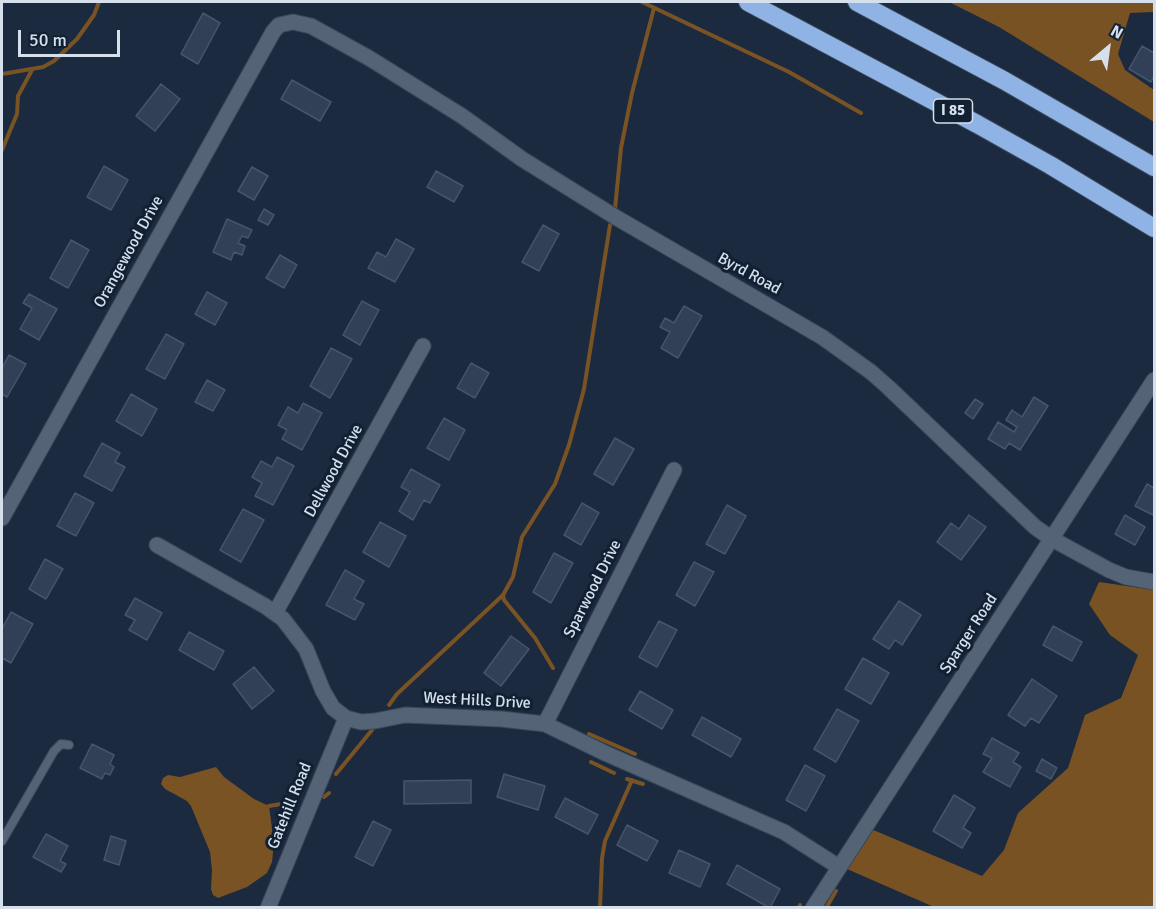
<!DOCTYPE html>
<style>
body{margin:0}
#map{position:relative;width:1156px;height:909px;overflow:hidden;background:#1b2a3e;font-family:Signika,sans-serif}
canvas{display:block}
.frame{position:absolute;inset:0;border:3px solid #d6e0ed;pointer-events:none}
.north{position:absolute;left:1078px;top:18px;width:60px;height:60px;-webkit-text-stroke:4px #122033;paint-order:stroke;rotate:29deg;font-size:16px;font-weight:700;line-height:24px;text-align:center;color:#d6e0ed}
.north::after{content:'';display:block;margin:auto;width:21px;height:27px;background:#d6e0ed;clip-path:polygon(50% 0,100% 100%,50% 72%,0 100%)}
.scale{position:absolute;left:18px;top:30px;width:102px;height:27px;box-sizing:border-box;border:3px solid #d6e0ed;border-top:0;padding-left:8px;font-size:18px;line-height:21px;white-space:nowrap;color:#d6e0ed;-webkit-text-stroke:4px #122033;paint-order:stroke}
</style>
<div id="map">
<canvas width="1156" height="909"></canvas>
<div class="frame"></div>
<div class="north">N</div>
<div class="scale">50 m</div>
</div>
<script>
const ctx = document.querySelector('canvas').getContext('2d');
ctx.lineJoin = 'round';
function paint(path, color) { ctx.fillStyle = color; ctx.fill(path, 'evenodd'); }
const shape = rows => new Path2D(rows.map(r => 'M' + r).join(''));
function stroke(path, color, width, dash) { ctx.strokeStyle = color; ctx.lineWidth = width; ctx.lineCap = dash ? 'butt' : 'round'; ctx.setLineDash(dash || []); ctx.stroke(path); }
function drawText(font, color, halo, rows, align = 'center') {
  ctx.font = font + ' Signika,sans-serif'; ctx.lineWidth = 6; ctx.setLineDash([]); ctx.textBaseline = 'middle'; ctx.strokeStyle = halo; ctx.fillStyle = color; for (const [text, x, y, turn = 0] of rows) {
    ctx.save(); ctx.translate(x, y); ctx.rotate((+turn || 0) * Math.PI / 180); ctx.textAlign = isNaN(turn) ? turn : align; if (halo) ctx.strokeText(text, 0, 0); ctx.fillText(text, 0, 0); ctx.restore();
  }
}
const forest = shape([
 [949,2,1154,2,1153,12,1130,13,1118,54,1125,70,1154,90,1154,122,999,27],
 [1099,582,1154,590,1154,907,934,907,847,869,871,829,982,876,1004,850,1018,813,1068,768,1085,715,1121,698,1138,655,1110,635,1089,604]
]);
const water = shape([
 [216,767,224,777,254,799,269,806,274,843,272,862,267,873,247,887,218,898,213,895,211,889,212,870,210,852,191,806,187,801,165,789,161,784,163,778,168,775,180,777]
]);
const stream = shape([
 [642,2,789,72,861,113],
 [2,74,43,67,54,61,77,39,94,15,99,2],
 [2,150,17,114,18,96,32,70],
 [615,209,621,148,632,93,654,8],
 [503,595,504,600,535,638,553,668],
 [389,705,397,694,503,595,513,577,522,537,555,484,569,445,584,389,610,225],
 [589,734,635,754],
 [591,762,614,773],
 [336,774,372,730],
 [627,779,643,784],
 [324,797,329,793],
 [269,806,294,802],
 [600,908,602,858,605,841,632,780],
 [798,908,800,905],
 [826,908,836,891],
 [1146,908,1154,895]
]);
const building = shape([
 [203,13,220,23,198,64,181,54,203,13],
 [1142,46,1154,53,1154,76,1151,82,1129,69,1142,46],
 [292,80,331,102,320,121,281,99,292,80],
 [161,84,180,99,155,131,136,116,161,84],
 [104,166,128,180,111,210,87,197,104,166],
 [252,167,268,176,254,200,238,191,252,167],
 [436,171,463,186,454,202,427,187,436,171],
 [264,209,274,215,268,225,258,220,264,209],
 [227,219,252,230,248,238,242,236,238,243,245,246,242,255,234,252,231,260,213,252,227,219],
 [543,225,559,234,539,271,522,262,543,225],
 [396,239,414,249,395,282,368,268,377,252,386,257,396,239],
 [71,240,89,250,68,288,50,278,71,240],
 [280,255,297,265,284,288,266,278,280,255],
 [207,292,227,303,215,325,195,314,207,292],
 [29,294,57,309,39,340,20,329,32,308,23,303,29,294],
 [362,301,379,310,360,345,343,335,362,301],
 [684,306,702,316,678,358,661,348,670,332,660,327,665,318,674,323,684,306],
 [166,334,184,344,165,379,146,369,166,334],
 [331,348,352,359,330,398,310,386,331,348],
 [9,355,26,364,7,397,2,394,2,368,9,355],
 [471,363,489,373,475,398,457,388,471,363],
 [207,380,225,390,213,411,195,402,207,380],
 [131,394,157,409,142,436,116,421,131,394],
 [1034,397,1048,406,1020,450,1009,443,1005,449,988,439,998,422,1014,432,1017,427,1006,420,1012,410,1022,417,1034,397],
 [975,399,983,404,973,419,965,413,975,399],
 [303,403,322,413,302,450,282,439,287,430,278,425,288,407,298,413,303,403],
 [444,418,465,430,449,460,427,448,444,418],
 [615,438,634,449,613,485,594,474,615,438],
 [102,443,120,453,115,462,125,467,112,491,84,476,102,443],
 [277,457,294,466,273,505,255,496,262,483,252,477,261,461,272,467,277,457],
 [411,469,440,485,430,503,424,500,413,520,399,511,410,492,401,487,411,469],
 [1147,484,1154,488,1154,512,1153,515,1135,506,1147,484],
 [75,493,94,503,76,536,57,526,75,493],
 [582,503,599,513,581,545,564,535,582,503],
 [727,505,746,516,725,554,706,544,727,505],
 [243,509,264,520,241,562,220,550,243,509],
 [969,515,986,527,961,560,937,542,951,523,959,529,969,515],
 [1125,515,1145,527,1135,545,1115,534,1125,515],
 [380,522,406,536,389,567,363,552,380,522],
 [554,553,573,563,551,603,533,592,554,553],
 [45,559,63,569,46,599,29,589,45,559],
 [694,562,714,572,695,606,676,595,694,562],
 [345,570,364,581,354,599,364,604,355,620,326,605,345,570],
 [135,598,162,613,147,640,129,630,135,620,125,615,135,598],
 [899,601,921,615,902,645,895,640,889,649,873,639,899,601],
 [11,612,33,624,11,663,2,658,2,629,11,612],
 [659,621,677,630,657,667,639,657,659,621],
 [1053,626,1082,642,1072,661,1043,645,1053,626],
 [189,632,224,651,214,670,179,650,189,632],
 [511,636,529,649,501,686,484,673,511,636],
 [863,658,889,673,871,704,845,689,863,658],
 [254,667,274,691,252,709,233,684,254,667],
 [1032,679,1057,696,1039,723,1031,718,1025,726,1008,715,1032,679],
 [640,691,673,710,662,729,629,710,640,691],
 [837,709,859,721,836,762,814,749,837,709],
 [702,717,741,739,731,757,692,735,702,717],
 [992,738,1019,753,1013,762,1021,767,1010,787,983,772,992,758,983,754,992,738],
 [92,744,114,755,110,764,114,767,110,775,105,773,102,779,80,768,92,744],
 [1042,759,1057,768,1051,779,1036,771,1042,759],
 [805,765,825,776,806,811,786,800,805,765],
 [504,774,545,786,538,810,497,797,504,774],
 [471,780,471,803,404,804,404,781,471,780],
 [954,795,975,808,963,828,971,833,962,848,933,831,954,795],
 [565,798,598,815,588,834,555,817,565,798],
 [373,821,391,830,373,866,355,857,373,821],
 [627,825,658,841,647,861,617,845,627,825],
 [46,834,68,846,60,861,66,864,61,872,33,857,46,834],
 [111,836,126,841,119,865,104,860,111,836],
 [679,850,710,864,700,887,669,873,679,850],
 [737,865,780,889,770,908,727,884,737,865]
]);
const service = shape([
 [2,841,54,751,61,744,69,745]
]);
const minor = shape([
 [2,518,273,32,279,25,293,22,311,26,369,58,462,116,522,159,617,218,822,337,871,372,888,387,1035,527,1052,539,1109,570,1126,577,1154,582],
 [157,545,265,606,283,619,306,649,323,691,333,708,346,718,361,722,375,721,405,715,501,719,545,724,607,754,784,832,839,867],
 [275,613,423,346],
 [545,724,674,470],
 [268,908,346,718]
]);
const tertiary = shape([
 [813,908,1154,380]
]);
const motorway = shape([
 [748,2,977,124,1050,165,1154,228],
 [857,2,1005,81,1154,167]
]);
const shields = [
 [953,111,39]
];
const shieldNames = [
 ["I 85",953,111]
];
const streetNames = [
 ["Orangewood Drive",129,252,-61],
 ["Byrd Road",749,274,29],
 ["Dellwood Drive",334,471,-61],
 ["Sparwood Drive",593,589,-63],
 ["Sparger Road",969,634,-57],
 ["West Hills Drive",477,701,3],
 ["Gatehill Road",290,806,-68]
];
paint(forest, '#795224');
paint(water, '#7a5325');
stroke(stream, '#7a5325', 4);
paint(building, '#314056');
stroke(building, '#45556c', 1.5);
stroke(service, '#39475a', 10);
stroke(minor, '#39475a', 17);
stroke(tertiary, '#39475a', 17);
stroke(motorway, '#39475a', 20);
stroke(service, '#556377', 8);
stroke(minor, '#556377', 15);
stroke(tertiary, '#556377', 15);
stroke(motorway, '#8fb3e4', 18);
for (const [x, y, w] of shields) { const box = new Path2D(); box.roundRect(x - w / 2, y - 12, w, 24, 4.5); ctx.fillStyle = '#122033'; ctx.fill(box); stroke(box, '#d6e0ed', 1.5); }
drawText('bold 15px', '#d6e0ed', null, shieldNames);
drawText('16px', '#d6e0ed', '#122033', streetNames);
</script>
